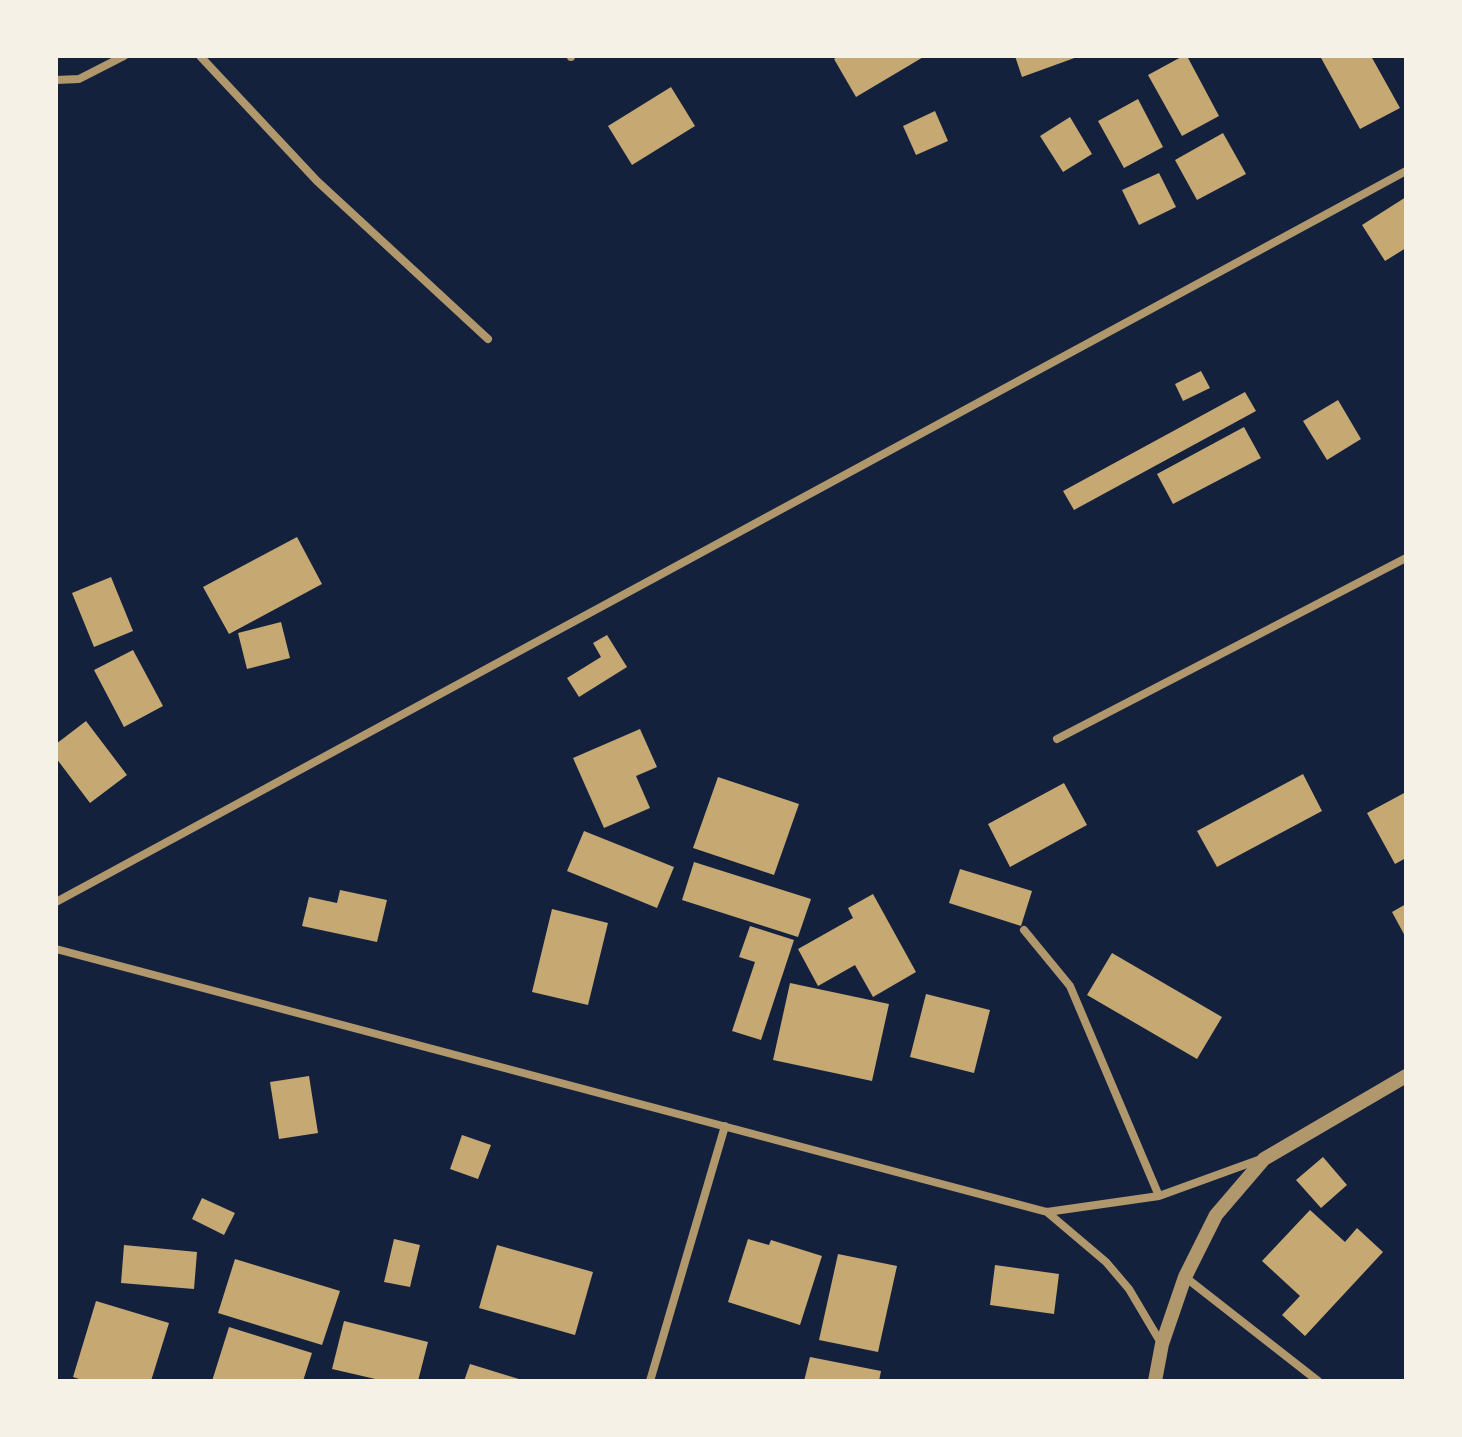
<!DOCTYPE html>
<style>
body{margin:0}
#map{position:relative;width:1462px;height:1437px;overflow:hidden;background:#14213d;font-family:"Titillium Web",sans-serif}
canvas{display:block}
.frame{position:absolute;inset:0;border:58px solid #f6f1e7;pointer-events:none}
</style>
<div id="map">
<canvas width="1462" height="1437"></canvas>
<div class="frame"></div>
</div>
<script>
const ctx = document.querySelector('canvas').getContext('2d');
ctx.lineJoin = 'round';
function paint(path, color) { ctx.fillStyle = color; ctx.fill(path, 'evenodd'); }
const shape = rows => new Path2D(rows.map(r => 'M' + r).join(''));
function stroke(path, color, width, dash) { ctx.strokeStyle = color; ctx.lineWidth = width; ctx.lineCap = dash ? 'butt' : 'round'; ctx.setLineDash(dash || []); ctx.stroke(path); }
const building = shape([
 [839,56,925,56,856,97,834,59],
 [1015,56,1080,56,1022,77],
 [1183,56,1187,56,1219,116,1182,136,1148,75],
 [1320,56,1371,56,1400,108,1360,129],
 [671,87,695,126,632,165,608,126],
 [1138,99,1163,147,1124,168,1098,121],
 [935,111,948,141,916,155,903,126],
 [1070,117,1092,154,1063,172,1040,136],
 [1223,133,1246,174,1197,200,1175,160],
 [1159,173,1176,207,1139,225,1122,190],
 [1406,197,1406,248,1385,261,1362,225],
 [1201,371,1210,388,1183,401,1175,384],
 [1245,392,1256,411,1074,510,1063,491],
 [1338,400,1361,439,1327,460,1303,421],
 [1244,427,1261,458,1173,504,1157,474],
 [297,537,322,584,229,634,203,587],
 [111,577,133,631,94,647,72,593],
 [281,622,290,658,247,669,238,633],
 [607,635,627,667,579,697,567,678,601,657,593,643],
 [133,650,163,706,124,727,94,670],
 [86,721,127,775,90,803,56,758,56,744],
 [640,729,657,767,636,776,650,808,604,828,573,758],
 [1303,774,1322,811,1217,867,1197,831],
 [718,777,799,804,774,875,693,848],
 [1064,783,1087,825,1010,867,988,824],
 [1406,792,1406,858,1395,864,1367,813],
 [584,831,674,867,657,908,567,871],
 [694,862,811,899,798,937,682,900],
 [960,869,1032,891,1021,926,949,903],
 [340,890,387,900,377,942,302,926,309,897,337,903],
 [873,894,916,972,873,997,855,965,818,986,798,949,853,918,848,908],
 [1406,904,1406,938,1392,912],
 [552,909,608,923,588,1005,532,992],
 [750,926,794,940,761,1040,732,1031,755,962,739,957],
 [1112,953,1222,1017,1197,1059,1087,995],
 [790,983,889,1004,872,1081,773,1060],
 [926,994,990,1010,974,1073,910,1057],
 [309,1076,318,1133,279,1139,270,1082],
 [462,1135,491,1145,478,1179,450,1169],
 [1323,1157,1347,1185,1321,1208,1296,1180],
 [202,1198,235,1213,224,1235,192,1219],
 [1310,1210,1345,1242,1357,1228,1383,1252,1305,1336,1282,1315,1300,1296,1262,1261],
 [394,1239,420,1245,410,1287,384,1282],
 [748,1239,769,1245,771,1240,822,1256,800,1325,728,1302],
 [124,1245,197,1252,194,1289,121,1283],
 [497,1245,593,1272,575,1335,479,1308],
 [838,1254,897,1266,878,1352,819,1340],
 [235,1259,340,1291,322,1345,218,1313],
 [995,1265,1059,1274,1054,1314,990,1305],
 [96,1301,169,1323,151,1381,85,1381,73,1377],
 [344,1321,428,1342,418,1381,384,1381,332,1369],
 [229,1327,312,1353,303,1381,212,1381],
 [810,1357,881,1371,879,1381,804,1381],
 [470,1364,522,1380,522,1381,464,1381]
]);
const minor = shape([
 [200,56,317,181,488,339],
 [571,56,571,57],
 [56,80,79,79,124,56],
 [1057,739,1406,558],
 [56,902,1406,171],
 [1024,930,1070,986,1159,1196],
 [56,949,1047,1212,1159,1196,1261,1159],
 [1047,1212,1106,1262,1129,1289,1161,1343],
 [1185,1277,1318,1381],
 [650,1381,725,1126]
]);
const tertiary = shape([
 [1155,1381,1162,1344,1185,1277,1216,1215,1264,1159,1406,1076]
]);
paint(building, '#c6a872');
stroke(minor, '#b1986c', 8);
stroke(tertiary, '#b1986c', 14);
</script>
